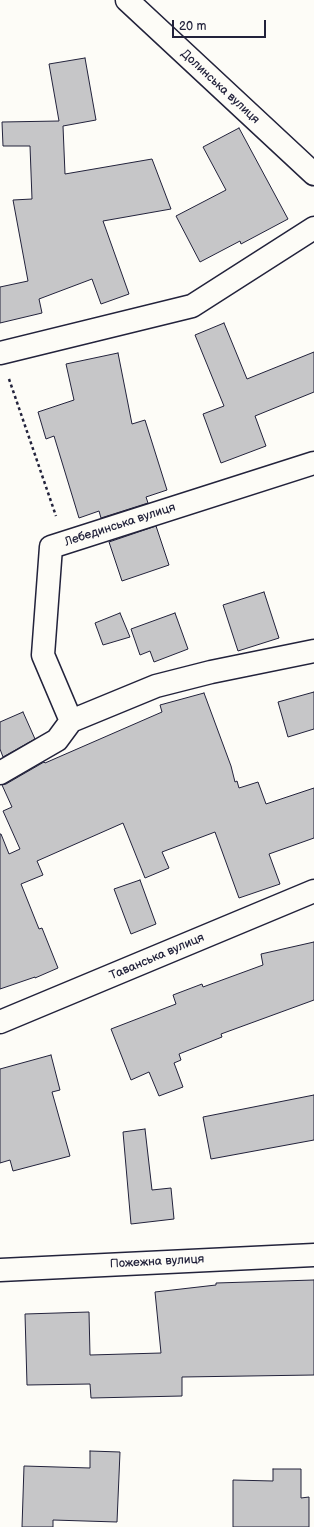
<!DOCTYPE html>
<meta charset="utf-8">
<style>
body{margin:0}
#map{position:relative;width:314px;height:1527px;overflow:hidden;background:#fdfcf7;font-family:"Balsamiq Sans",sans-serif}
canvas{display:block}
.scale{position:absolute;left:172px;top:20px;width:94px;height:18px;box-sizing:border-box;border:2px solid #22223b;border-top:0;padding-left:5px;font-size:12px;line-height:14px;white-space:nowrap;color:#22223b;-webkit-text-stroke:3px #fdfcf7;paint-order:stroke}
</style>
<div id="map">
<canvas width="314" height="1527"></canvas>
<div class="scale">20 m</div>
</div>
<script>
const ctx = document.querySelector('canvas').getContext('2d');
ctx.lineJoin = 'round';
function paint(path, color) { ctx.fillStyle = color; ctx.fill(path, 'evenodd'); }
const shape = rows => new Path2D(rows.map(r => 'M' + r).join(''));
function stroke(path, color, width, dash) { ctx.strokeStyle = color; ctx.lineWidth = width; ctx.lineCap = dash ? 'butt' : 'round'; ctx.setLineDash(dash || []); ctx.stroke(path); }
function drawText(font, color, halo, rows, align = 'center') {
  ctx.font = font + ' "Balsamiq Sans",sans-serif'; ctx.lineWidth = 3.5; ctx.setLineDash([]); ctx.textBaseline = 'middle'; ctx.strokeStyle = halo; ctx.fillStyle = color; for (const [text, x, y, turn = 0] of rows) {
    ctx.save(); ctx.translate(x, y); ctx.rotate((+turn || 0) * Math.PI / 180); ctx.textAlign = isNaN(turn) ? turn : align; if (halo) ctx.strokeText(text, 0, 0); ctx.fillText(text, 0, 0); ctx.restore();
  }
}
const building = shape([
 [85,58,96,120,63,126,65,174,152,159,171,209,103,221,129,294,101,304,92,279,39,299,42,313,0,323,0,287,28,281,13,200,32,199,30,146,3,146,2,122,59,121,49,64,85,58],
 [239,128,288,219,241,244,240,241,200,262,176,216,226,190,203,147,239,128],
 [224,323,247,379,314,352,314,392,255,416,266,446,221,463,203,414,224,406,195,335,224,323],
 [118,353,132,424,145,420,167,490,146,497,148,503,101,518,99,511,79,518,54,436,46,439,38,412,74,400,66,364,118,353],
 [156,526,169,565,122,581,109,542,156,526],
 [264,592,279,638,238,651,223,605,264,592],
 [120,613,130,637,103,645,95,623,120,613],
 [175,613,188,649,154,662,150,651,140,655,131,629,175,613],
 [314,692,314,729,288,737,278,702,314,692],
 [204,693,231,766,235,782,237,781,239,788,258,782,266,804,314,788,314,838,269,854,280,884,239,898,215,832,162,852,169,868,145,878,123,823,37,861,43,875,21,884,39,929,42,928,58,968,35,978,35,977,0,989,0,834,1,834,9,854,20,849,3,811,12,807,2,785,6,784,44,762,45,763,162,712,160,705,204,693],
 [23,712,35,739,3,757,0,749,0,722,23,712],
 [140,880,156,924,131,934,114,889,140,880],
 [314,942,314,1000,221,1034,222,1037,179,1054,181,1060,174,1063,183,1087,159,1096,149,1072,131,1080,111,1029,176,1004,173,995,202,984,203,987,263,965,261,954,314,942],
 [51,1055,60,1090,52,1092,70,1156,13,1171,10,1160,0,1163,0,1069,51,1055],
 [314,1095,314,1140,211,1159,203,1117,314,1095],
 [145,1129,152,1190,171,1188,174,1219,131,1224,123,1132,145,1129],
 [314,1280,314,1375,182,1377,182,1396,91,1398,90,1384,27,1385,25,1314,89,1312,90,1355,161,1353,155,1292,216,1285,216,1283,314,1280],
 [90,1451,120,1452,117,1522,53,1520,53,1527,22,1527,24,1466,90,1468,90,1451],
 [273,1469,301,1469,301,1498,309,1497,309,1527,233,1527,233,1480,273,1481,273,1469]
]);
const path = shape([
 [9,379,56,516]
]);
const minor = shape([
 [127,0,314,174],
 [0,353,192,306,314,228],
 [71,721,43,655,51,547,314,463],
 [0,773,57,740,71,721,156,686,211,672,314,651],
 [0,1022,314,891],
 [0,1270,314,1255]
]);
const streetNames = [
 ["Долинська вулиця",220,87,43],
 ["Лебединська вулиця",120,525,-18],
 ["Таванська вулиця",157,957,-23],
 ["Пожежна вулиця",157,1262,-3]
];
paint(building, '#c6c6c8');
stroke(building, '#22223b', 1);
stroke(minor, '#22223b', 25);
stroke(path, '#22223b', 2.5, [3, 3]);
stroke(minor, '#fdfcf7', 22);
drawText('12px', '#22223b', '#fdfcf7', streetNames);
</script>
